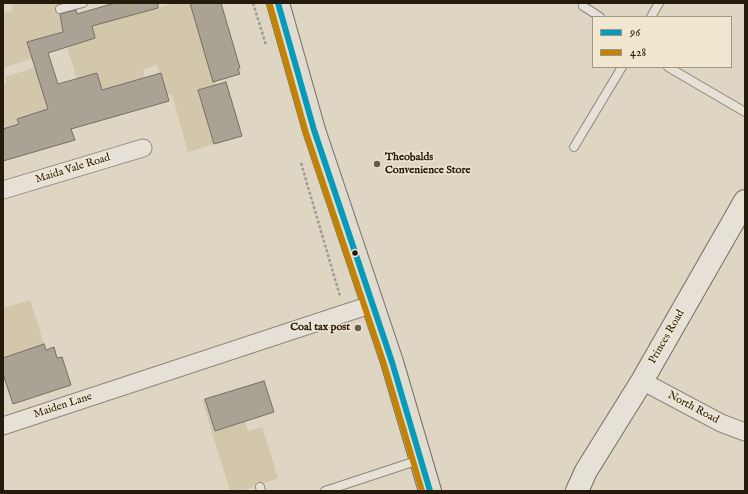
<!DOCTYPE html>
<style>
body{margin:0}
#map{position:relative;width:748px;height:494px;overflow:hidden;background:#ded5c2;font-family:"IM FELL English",serif}
canvas{display:block}
.frame{position:absolute;inset:0;border:4px solid #251b0d;pointer-events:none}
.legend{position:absolute;left:592px;top:16px;width:140px;height:52px;box-sizing:border-box;background:#f1e7d0;border:1px solid #9f9582;margin:0;padding:5px 7px;list-style:none;font-size:12px;color:#251b0d}
.legend li{display:flex;align-items:center;gap:8px;height:20px}
.legend b{width:20px;border:1px solid #9f9582}
</style>
<div id="map">
<canvas width="748" height="494"></canvas>
<div class="frame"></div>
<ul class="legend">
<li><b style="height:5px;background:#049bbb"></b>96</li>
<li><b style="height:5px;background:#c28303"></b>428</li>
</ul>
</div>
<script>
const ctx = document.querySelector('canvas').getContext('2d');
ctx.lineJoin = 'round';
function paint(path, color) { ctx.fillStyle = color; ctx.fill(path, 'evenodd'); }
const shape = rows => new Path2D(rows.map(r => 'M' + r).join(''));
function stroke(path, color, width, dash) { ctx.strokeStyle = color; ctx.lineWidth = width; ctx.lineCap = dash ? 'butt' : 'round'; ctx.setLineDash(dash || []); ctx.stroke(path); }
function drawText(font, color, halo, rows, align = 'center') {
  ctx.font = font + ' "IM FELL English",serif'; ctx.lineWidth = 3; ctx.setLineDash([]); ctx.textBaseline = 'middle'; ctx.strokeStyle = halo; ctx.fillStyle = color; for (const [text, x, y, turn = 0] of rows) {
    ctx.save(); ctx.translate(x, y); ctx.rotate((+turn || 0) * Math.PI / 180); ctx.textAlign = isNaN(turn) ? turn : align; if (halo) ctx.strokeText(text, 0, 0); ctx.fillText(text, 0, 0); ctx.restore();
  }
}
const green = shape([
 [13,3,57,3,64,34,175,3,198,3,216,84,198,90,214,144,188,152,172,94,167,95,157,65,143,69,145,77,102,91,96,73,83,77,96,122,91,124,67,47,3,68,3,13,13,11,11,4],
 [36,67,65,108,34,119,33,114,17,119,21,131,3,129,3,85,7,84,5,77],
 [30,300,44,344,37,347,34,366,29,349,21,351,23,357,3,358,3,308],
 [205,399,215,431,245,421,248,431,262,427,278,478,242,491,230,491,202,400]
]);
const building = shape([
 [115,3,158,3,158,8,92,26,95,38,48,53,58,84,97,73,102,90,161,73,169,101,71,129,75,140,3,161,3,129,19,124,17,119,48,109,27,42,63,32,60,14,76,10,77,14,115,3],
 [190,3,221,3,240,68,238,69,240,74,213,82,190,3],
 [226,82,242,136,214,144,198,90,226,82],
 [44,344,46,350,54,347,57,358,62,357,71,385,13,404,3,374,3,358,44,344],
 [264,381,274,412,215,431,205,399,264,381]
]);
const path = shape([
 [253,3,266,45],
 [301,163,340,296]
]);
const service = shape([
 [583,6,600,17],
 [60,9,83,3],
 [651,17,659,3],
 [668,67,745,112],
 [574,147,622,67],
 [260,487,261,491],
 [325,491,419,460]
]);
const minor = shape([
 [3,190,143,148],
 [642,381,721,423,745,432],
 [3,426,373,304]
]);
const secondary = shape([
 [577,491,586,471,642,381,745,201]
]);
const primary = shape([
 [278,3,314,130,392,362,430,491]
]);
const bus1 = shape([
 [278,3,314,130,392,362,430,491]
]);
const bus2 = shape([
 [270,5,306,133,384,364,422,491]
]);
const markers = [
 [377,164,4,"#665c4c"],
 [355,253,3.5,"#251b0d"],
 [358,328,4,"#665c4c"]
];
const poiNames = [
 ["Theobalds",385,158],
 ["Convenience Store",385,171],
 ["Coal tax post",350,328,"right"]
];
const streetNames = [
 ["Maida Vale Road",73,169,-17],
 ["Princes Road",667,337,-60],
 ["Maiden Lane",63,406,-18],
 ["North Road",693,408,28]
];
paint(green, '#d2c6ab');
paint(building, '#aaa395');
stroke(building, '#746e63', 1);
stroke(service, '#8e877b', 10);
stroke(minor, '#8e877b', 19);
stroke(secondary, '#746e63', 24);
stroke(primary, '#746e63', 24);
stroke(path, '#a19c93', 2.5, [3, 2]);
stroke(service, '#e5e1d7', 8);
stroke(minor, '#e5e1d7', 17);
stroke(secondary, '#e5e1d7', 22);
stroke(primary, '#e1dcd0', 22);
stroke(bus1, '#049bbb', 6);
stroke(bus2, '#c28303', 6);
for (const [x, y, r, color] of markers) { const dot = new Path2D(); dot.arc(x, y, r, 0, 2 * Math.PI); ctx.fillStyle = color; ctx.fill(dot); stroke(dot, '#f1e7d0', 1.5); }
drawText('bold 11px', '#251b0d', '#f1e7d0', poiNames, 'left');
drawText('11px', '#251b0d', '#f1e7d0', streetNames);
</script>
